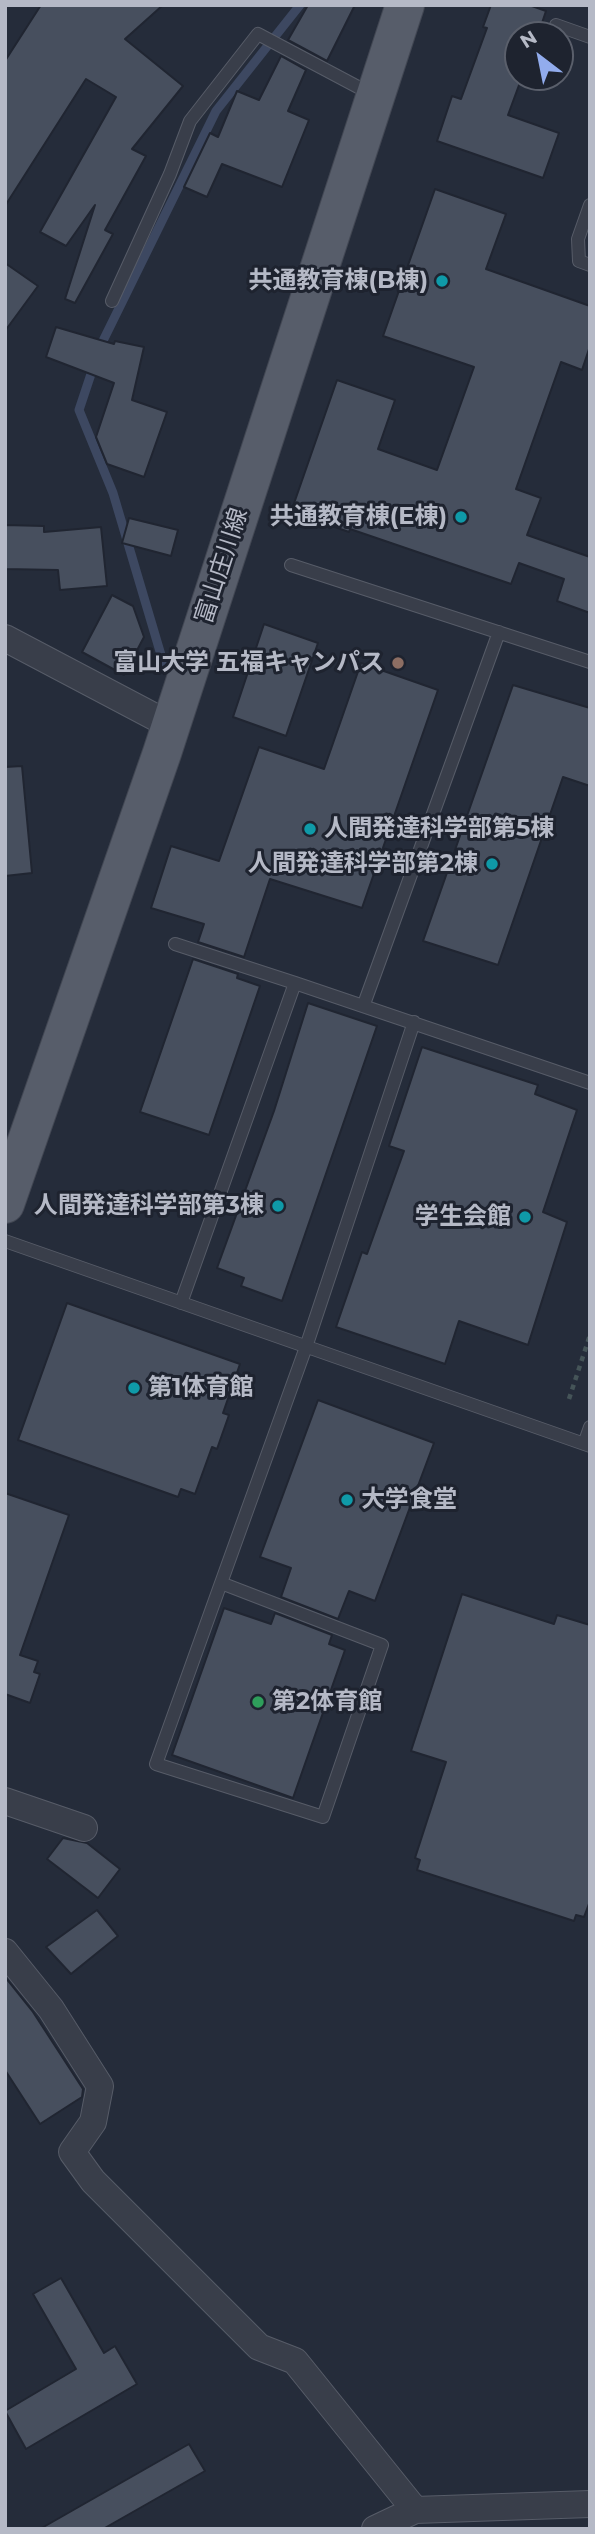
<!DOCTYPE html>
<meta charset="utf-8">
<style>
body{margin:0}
#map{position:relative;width:595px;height:2534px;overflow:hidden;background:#252c3a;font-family:Montserrat,sans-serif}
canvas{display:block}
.frame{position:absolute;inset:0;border:7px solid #b5b9c6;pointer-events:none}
.north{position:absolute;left:504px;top:21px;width:70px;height:70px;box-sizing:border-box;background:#1e232f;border:2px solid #5a5f6b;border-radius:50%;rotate:328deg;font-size:19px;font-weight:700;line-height:28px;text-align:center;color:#b5b9c6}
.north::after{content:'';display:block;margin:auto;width:24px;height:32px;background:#92aced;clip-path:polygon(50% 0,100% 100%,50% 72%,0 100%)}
</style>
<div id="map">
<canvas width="595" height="2534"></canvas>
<div class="frame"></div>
<div class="north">N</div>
</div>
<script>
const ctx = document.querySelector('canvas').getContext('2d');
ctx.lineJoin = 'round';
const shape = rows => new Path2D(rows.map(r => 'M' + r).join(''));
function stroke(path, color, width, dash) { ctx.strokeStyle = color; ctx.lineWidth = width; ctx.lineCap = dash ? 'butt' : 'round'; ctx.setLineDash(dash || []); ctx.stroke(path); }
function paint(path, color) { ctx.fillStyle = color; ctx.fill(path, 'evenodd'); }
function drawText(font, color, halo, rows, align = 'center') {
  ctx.font = font + ' Montserrat,"Noto Sans JP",sans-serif'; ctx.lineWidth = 6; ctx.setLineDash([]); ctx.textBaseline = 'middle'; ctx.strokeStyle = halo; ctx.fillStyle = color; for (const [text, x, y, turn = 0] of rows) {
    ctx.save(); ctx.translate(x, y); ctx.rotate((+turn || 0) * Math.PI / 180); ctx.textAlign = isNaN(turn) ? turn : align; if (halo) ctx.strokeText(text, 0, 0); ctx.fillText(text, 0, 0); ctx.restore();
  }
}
const stream = shape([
 [98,351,216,111,300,5],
 [94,365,79,410,113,493,164,665]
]);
const building = shape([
 [41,5,163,5,125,39,183,86,132,149,146,156,105,230,113,234,75,303,65,299,95,205,66,246,40,232,116,97,86,79,5,206,5,61,41,5],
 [308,5,355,5,327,61,288,40,308,5],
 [491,5,529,5,546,11,538,35,518,35,518,77,522,77,508,115,559,133,543,178,437,141,452,96,461,99,487,28,483,27,491,5],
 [281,56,306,70,288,111,309,120,282,187,222,164,207,197,184,187,210,133,218,137,237,91,259,100,281,56],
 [435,189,506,214,486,269,590,306,590,346,582,370,561,362,516,489,541,498,527,535,590,557,590,613,557,601,564,579,519,563,511,584,350,529,349,532,291,512,337,380,395,400,378,449,437,470,474,367,383,336,435,189],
 [5,263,38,286,5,331,5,263],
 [56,327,114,344,115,341,144,347,132,400,167,412,144,477,107,464,96,437,114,383,46,357,56,327],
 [129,518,178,530,171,556,122,543,129,518],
 [5,525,44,526,44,532,101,527,107,586,60,590,58,570,5,569,5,525],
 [112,595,133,606,144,637,124,675,82,652,112,595],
 [264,624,318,643,286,736,233,717,264,624],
 [361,663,438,690,362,908,270,879,244,957,198,942,204,924,151,908,171,846,219,861,259,747,324,769,361,663],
 [513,685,590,708,590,786,563,777,498,965,423,941,513,685],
 [22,766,32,873,5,876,5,767,22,766],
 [193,959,238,974,237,978,260,986,209,1135,140,1112,193,959],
 [308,1003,377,1026,282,1301,241,1286,244,1278,217,1268,274,1111,308,1003],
 [422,1047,538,1085,535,1094,577,1110,543,1212,567,1222,528,1345,459,1321,445,1364,336,1327,362,1252,367,1254,404,1151,389,1146,422,1047],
 [67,1303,240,1364,223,1413,229,1415,217,1449,212,1447,195,1494,181,1489,178,1497,18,1440,67,1303],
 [318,1400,434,1443,375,1601,349,1591,338,1619,281,1597,291,1568,260,1557,318,1400],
 [5,1493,69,1515,20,1655,38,1661,34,1672,40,1674,30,1703,5,1694,5,1493],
 [462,1594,554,1624,557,1615,590,1625,590,1901,584,1917,576,1915,574,1921,417,1870,420,1860,415,1858,446,1762,411,1751,462,1594],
 [224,1608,271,1624,275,1613,332,1635,329,1644,345,1650,293,1798,172,1755,224,1608],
 [63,1838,87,1843,120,1869,98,1898,47,1859,63,1838],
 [97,1910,118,1936,71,1974,46,1947,97,1910],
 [5,1977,33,2012,83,2089,82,2097,40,2124,5,2070,5,1977],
 [61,2278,104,2353,115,2346,137,2384,26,2449,5,2411,76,2369,33,2294,61,2278],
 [189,2444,205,2471,103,2529,40,2529,189,2444]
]);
const path = shape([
 [569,1399,590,1335]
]);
const lane = shape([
 [556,25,590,37],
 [590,205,578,239,579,261,590,265],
 [112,301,170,174,190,121,258,34,373,95],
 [291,565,590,662],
 [175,944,295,983],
 [364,1004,499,632],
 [5,1241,590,1446],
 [181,1303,295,983,590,1083],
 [584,1444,590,1427],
 [221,1583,156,1764,323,1817,382,1645,221,1583,306,1347,414,1022]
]);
const street = shape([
 [5,638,170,725],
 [5,1801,84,1828],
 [5,1952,51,2009,100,2086,93,2122,72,2152,93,2181,259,2347,295,2361,415,2510],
 [375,2529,415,2510,590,2504]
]);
const primary = shape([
 [5,1204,162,753,405,5]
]);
const markers = [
 [442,281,7,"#0f9aa8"],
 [461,517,7,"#0f9aa8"],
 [398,663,7,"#8d6e63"],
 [310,829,7,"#0f9aa8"],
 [492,864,7,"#0f9aa8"],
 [278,1206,7,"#0f9aa8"],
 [525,1217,7,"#0f9aa8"],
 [134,1388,7,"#0f9aa8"],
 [347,1500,7,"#0f9aa8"],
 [258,1702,7,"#2e9e5b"]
];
const poiNames = [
 ["共通教育棟(B棟)",428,281],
 ["共通教育棟(E棟)",447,517],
 ["富山大学 五福キャンパス",384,663],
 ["人間発達科学部第5棟",324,829,"left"],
 ["人間発達科学部第2棟",478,864],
 ["人間発達科学部第3棟",264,1206],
 ["学生会館",511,1217],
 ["第1体育館",148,1388,"left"],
 ["大学食堂",361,1500,"left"],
 ["第2体育館",272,1702,"left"]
];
const streetNames = [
 ["富山庄川線",222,566,-72]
];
stroke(stream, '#3d4861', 9);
paint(building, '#474f5e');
stroke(building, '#202531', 2);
stroke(lane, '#575c68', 14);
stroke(street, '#575c68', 28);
stroke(primary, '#424753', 40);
stroke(path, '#455458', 4.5, [5, 5]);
stroke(lane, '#393e4a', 12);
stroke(street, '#393e4a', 26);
stroke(primary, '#575d6a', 38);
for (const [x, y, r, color] of markers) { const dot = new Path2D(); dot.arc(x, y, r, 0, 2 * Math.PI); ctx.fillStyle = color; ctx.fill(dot); stroke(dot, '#1e232f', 2.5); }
drawText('bold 24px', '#b5b9c6', '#1e232f', poiNames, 'right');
drawText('24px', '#b5b9c6', '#1e232f', streetNames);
</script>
